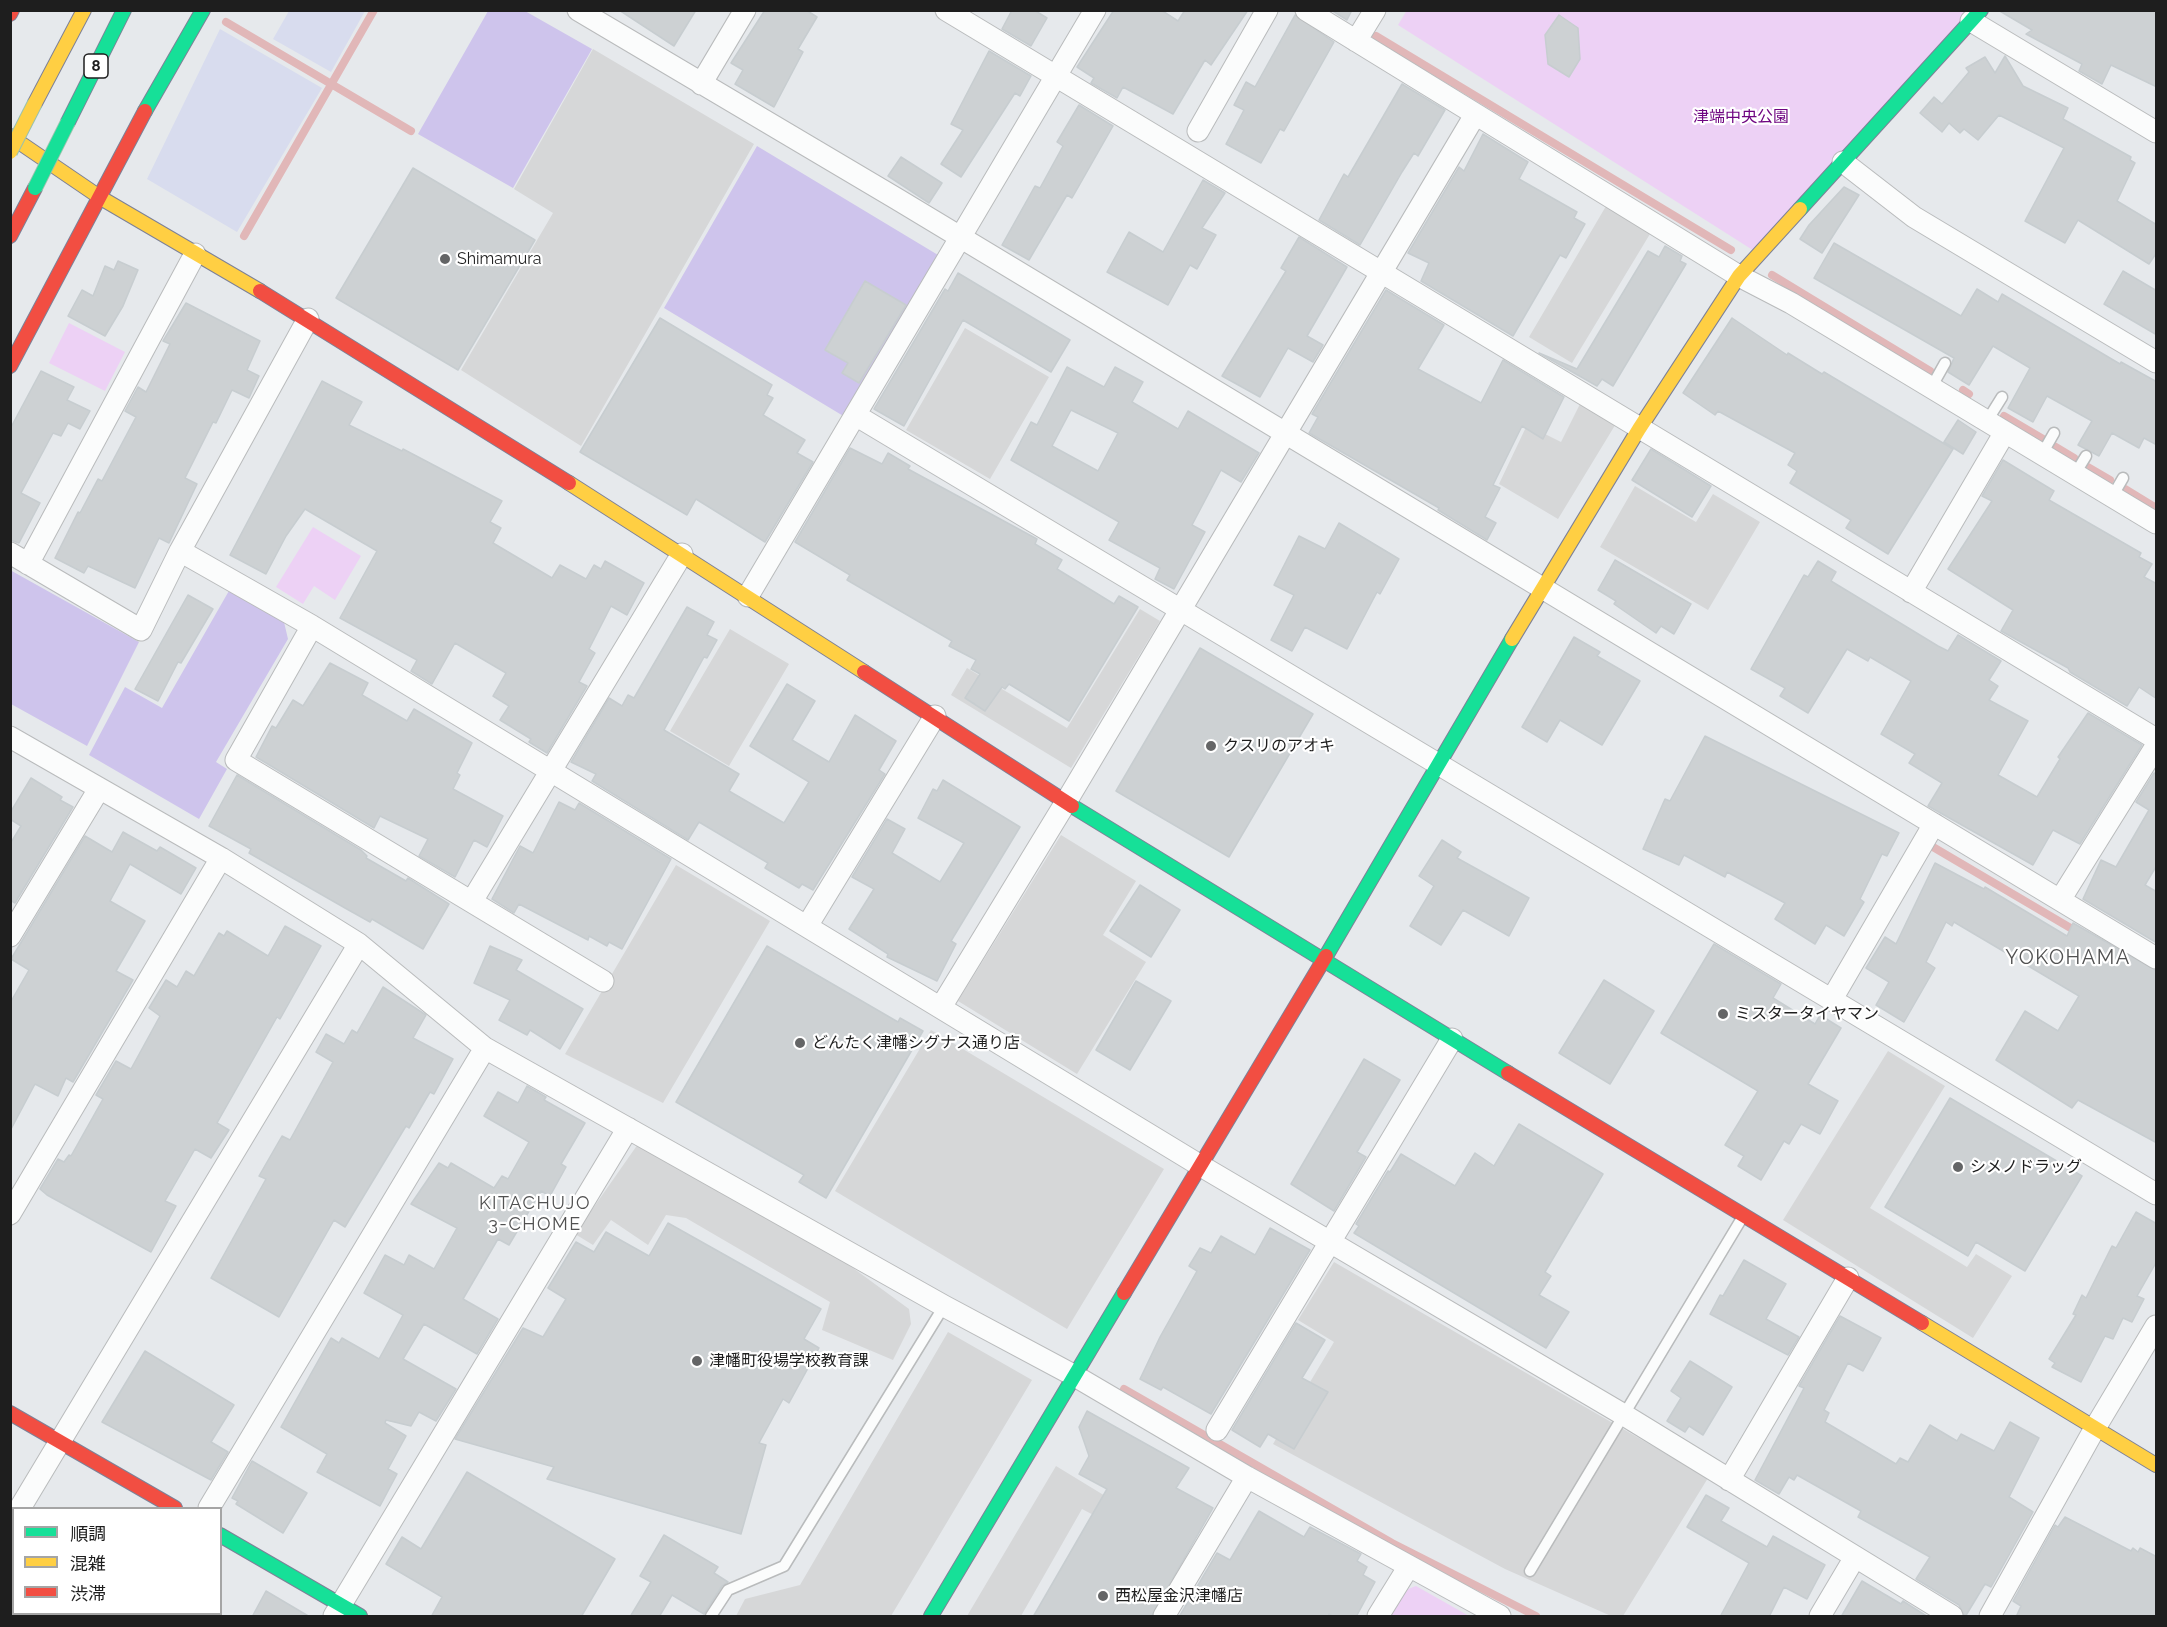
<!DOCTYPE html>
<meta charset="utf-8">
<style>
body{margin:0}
#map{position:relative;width:2167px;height:1627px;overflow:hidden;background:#e6e9ec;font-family:Raleway,"Noto Sans JP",sans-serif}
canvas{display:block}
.frame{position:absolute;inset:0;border:12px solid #1e1e1e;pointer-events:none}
.legend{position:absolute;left:12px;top:1507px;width:210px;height:108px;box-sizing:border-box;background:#fff;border:2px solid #a5a5a5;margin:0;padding:8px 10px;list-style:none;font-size:18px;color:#1e1e1e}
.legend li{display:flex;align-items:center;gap:12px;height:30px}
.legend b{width:30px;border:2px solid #a5a5a5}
</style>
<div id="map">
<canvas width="2167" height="1627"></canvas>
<div class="frame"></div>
<ul class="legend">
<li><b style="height:8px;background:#16e098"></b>順調</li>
<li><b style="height:8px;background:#ffcf43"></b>混雑</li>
<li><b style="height:8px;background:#f24e42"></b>渋滞</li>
</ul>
</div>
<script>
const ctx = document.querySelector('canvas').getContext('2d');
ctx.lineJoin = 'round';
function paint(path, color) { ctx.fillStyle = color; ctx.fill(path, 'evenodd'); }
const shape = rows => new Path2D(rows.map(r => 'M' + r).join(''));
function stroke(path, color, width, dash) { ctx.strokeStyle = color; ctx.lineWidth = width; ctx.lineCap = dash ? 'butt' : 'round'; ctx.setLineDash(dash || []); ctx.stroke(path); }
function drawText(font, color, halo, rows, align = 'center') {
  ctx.font = font + ' Raleway,"Noto Sans JP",sans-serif'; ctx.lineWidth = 4.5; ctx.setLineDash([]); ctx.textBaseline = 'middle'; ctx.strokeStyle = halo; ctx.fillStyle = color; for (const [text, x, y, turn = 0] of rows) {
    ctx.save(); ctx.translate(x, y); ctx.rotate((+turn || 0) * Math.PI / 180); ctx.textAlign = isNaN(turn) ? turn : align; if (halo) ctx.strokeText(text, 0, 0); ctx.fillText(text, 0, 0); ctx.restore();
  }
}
const farmland = shape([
 [289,11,289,10,365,11,331,72,273,39],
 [220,29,322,88,237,232,147,179]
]);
const grass = shape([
 [488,11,525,11,592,49,513,188,418,134],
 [757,146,943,258,845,417,664,308],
 [10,570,139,642,87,746,11,704],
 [230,589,284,622,288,639,216,762,227,769,199,819,89,755,125,687,162,708]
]);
const park = shape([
 [1407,10,1982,11,1759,254,1398,25],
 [69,323,125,352,105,391,49,363],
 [313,527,361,556,335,600,314,586,303,604,276,587],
 [1416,1586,1469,1616,1390,1616,1408,1589]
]);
const parking = shape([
 [593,49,754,144,581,446,461,370,553,213,514,189],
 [1609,201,1653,229,1572,363,1529,337],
 [965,328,1049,377,990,479,906,430],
 [1582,400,1617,422,1558,519,1499,484,1527,425,1561,442],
 [1635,486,1696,522,1713,494,1760,522,1708,610,1600,547],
 [1140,609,1160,621,1071,768,951,695,967,668,1067,728],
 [730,629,789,664,729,766,670,731],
 [1061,835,1136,881,1103,935,1146,962,1077,1074,958,1001],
 [676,865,770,921,663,1103,565,1054],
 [931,1030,1164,1169,1067,1329,835,1191],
 [1888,1051,1945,1086,1870,1208,1967,1267,1976,1254,2012,1276,1973,1338,1783,1220],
 [638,1144,838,1257,909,1309,911,1324,893,1360,822,1330,830,1302,686,1218,666,1215,648,1245,611,1220,593,1245,575,1234],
 [1334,1262,1708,1478,1623,1616,1611,1616,1505,1569,1273,1444,1334,1342,1298,1320],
 [948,1332,1032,1380,891,1616,736,1616,745,1599,800,1585],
 [1056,1466,1138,1516,1128,1533,1082,1509,1021,1616,967,1616]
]);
const stream = shape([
 [226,22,411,131],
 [1376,36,1731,250],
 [244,236,374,10],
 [1772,275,1930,371],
 [1963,390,1969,394],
 [2004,416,2043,439],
 [2054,446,2074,458],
 [2086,466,2110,480],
 [2125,489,2156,508],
 [1933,847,2079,933],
 [1124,1389,1392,1543,1536,1616]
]);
const building = shape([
 [619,10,696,10,674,46,619,10],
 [765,10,806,10,817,17,798,49,803,52,774,107,735,84,743,70,731,63,765,10],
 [1012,10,1034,10,1047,18,1031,46,1002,29,1012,10],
 [1114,10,1161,10,1178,21,1185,10,1248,10,1211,65,1205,60,1173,114,1123,87,1117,98,1091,83,1094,78,1077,67,1114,10],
 [1331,10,1352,10,1347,20,1331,10],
 [1998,10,2157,10,2157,87,2111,65,2102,84,2079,71,2082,64,2026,34,2032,30,1998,10],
 [1295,15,1334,42,1284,131,1280,129,1261,163,1226,144,1244,110,1234,105,1246,82,1255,87,1295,15],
 [1559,15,1578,28,1580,59,1569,77,1548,64,1545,35,1559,15],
 [989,51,1031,76,1020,96,1015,93,961,177,941,164,963,130,951,124,989,51],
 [2005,56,2023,86,2068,108,2063,119,2131,157,2130,160,2135,163,2117,201,2157,225,2157,252,2149,264,2078,220,2065,243,2025,221,2064,148,1999,115,1978,140,1964,129,1960,133,1949,123,1942,132,1920,113,1934,97,1942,104,1969,72,1966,68,1985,57,1995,73,2005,56],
 [1402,84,1445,110,1418,156,1414,153,1402,172,1360,245,1319,220,1344,174,1348,177,1402,84],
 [1079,105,1113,126,1072,198,1067,195,1029,260,1002,245,1035,186,1040,188,1063,146,1057,142,1079,105],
 [1483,134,1528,162,1519,179,1577,212,1574,218,1585,224,1566,258,1560,255,1513,336,1421,281,1429,263,1408,253,1459,167,1464,171,1483,134],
 [901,157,942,183,929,203,888,176,901,157],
 [413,168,535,240,458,370,336,298,413,168],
 [1203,180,1225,193,1202,228,1216,235,1197,269,1190,265,1168,305,1107,272,1129,232,1163,252,1203,180],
 [1844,187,1859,195,1822,253,1800,239,1809,225,1844,187],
 [1299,237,1347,267,1307,336,1323,345,1313,362,1288,348,1260,397,1222,376,1286,271,1281,268,1299,237],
 [1834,243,1961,316,1977,289,1998,302,2002,294,2120,364,2121,362,2157,382,2157,445,2144,438,2139,448,2112,433,2099,456,2078,445,2092,421,2047,396,2033,422,2008,408,2030,368,1993,346,1969,385,1948,372,1954,358,1814,278,1834,243],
 [1665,246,1682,256,1680,261,1686,264,1613,386,1602,379,1597,386,1539,353,1577,369,1648,251,1659,257,1665,246],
 [118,261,138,270,123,306,105,336,68,316,82,290,93,296,105,266,114,270,118,261],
 [2123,271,2157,291,2157,335,2104,304,2123,271],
 [958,273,1070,340,1051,372,963,320,904,426,874,409,945,289,948,291,958,273],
 [865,281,906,305,859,383,842,373,848,363,825,350,865,281],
 [1386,290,1444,325,1418,369,1481,403,1503,360,1564,397,1543,439,1522,426,1493,485,1500,488,1485,517,1496,523,1487,540,1438,510,1439,508,1309,433,1318,417,1312,414,1386,290],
 [186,303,260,341,247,370,259,376,249,398,232,390,216,423,213,422,185,478,197,484,169,543,159,538,135,588,88,566,84,573,55,558,78,512,80,513,98,479,102,481,136,417,125,411,138,387,146,392,170,344,163,341,186,303],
 [660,318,772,385,767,395,773,398,763,415,805,440,797,453,813,462,765,542,696,499,687,515,580,452,660,318],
 [1732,318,1787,355,1788,353,1822,374,1824,372,1953,449,1888,554,1846,528,1851,520,1790,483,1797,471,1788,465,1795,453,1718,411,1715,415,1683,393,1732,318],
 [1067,367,1104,387,1115,367,1143,382,1132,402,1178,429,1188,411,1259,453,1241,482,1221,470,1192,525,1205,532,1174,589,1155,579,1160,568,1109,540,1119,522,1011,460,1031,422,1037,425,1067,367],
 [1071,410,1118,433,1098,471,1052,446,1071,410],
 [41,371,74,387,67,400,90,411,80,429,68,423,61,436,53,433,21,493,40,503,19,543,10,540,10,429,41,371],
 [322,381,362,402,349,425,402,451,403,449,502,501,490,522,501,528,493,543,552,578,560,565,586,579,594,565,601,569,605,561,644,583,627,615,611,606,589,649,595,653,579,682,587,686,547,753,529,742,531,739,500,720,509,706,493,696,506,673,455,643,432,684,411,671,417,660,340,618,377,551,305,509,286,536,266,574,230,555,322,381],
 [1958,420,1976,432,1963,454,1944,442,1958,420],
 [850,448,882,464,888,453,910,466,908,469,1037,539,1035,544,1062,560,1057,569,1114,604,1119,596,1138,607,1069,721,1009,684,1005,689,1002,687,985,711,965,698,980,674,971,669,976,660,949,646,952,641,847,580,850,575,795,542,850,448],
 [1651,449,1711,486,1692,517,1632,480,1651,449],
 [2003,460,2054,491,2049,500,2141,553,2139,557,2152,564,2144,577,2157,584,2157,699,2139,687,2127,706,2070,672,2068,668,2001,631,2013,610,1948,569,1992,501,1982,496,2003,460],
 [1339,523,1399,559,1380,594,1377,592,1347,649,1305,627,1292,651,1271,640,1294,595,1274,585,1299,536,1325,549,1339,523],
 [1615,560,1691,604,1674,634,1661,626,1656,633,1614,604,1616,601,1598,590,1615,560],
 [1818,561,1836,572,1831,581,1938,646,1948,651,1958,635,2001,661,1989,680,1998,686,1989,700,2028,721,1998,775,2037,797,2060,759,2058,757,2088,713,2142,745,2080,844,2053,830,2033,865,1928,806,1942,783,1909,763,1915,754,1881,734,1911,681,1870,657,1868,661,1847,649,1808,713,1780,696,1785,688,1751,669,1804,575,1808,577,1818,561],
 [188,595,213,609,181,663,178,662,158,701,135,689,188,595],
 [687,607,714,622,707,635,717,640,707,658,704,657,664,730,739,774,729,791,784,823,809,782,750,746,787,684,815,701,792,740,829,762,855,715,896,741,879,770,885,774,813,890,802,884,799,888,765,868,768,863,699,822,688,840,592,781,596,774,571,762,609,698,622,706,628,695,634,698,687,607],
 [1574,637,1600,652,1597,656,1640,681,1602,745,1560,720,1547,742,1522,727,1574,637],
 [1200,648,1313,714,1229,857,1116,791,1200,648],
 [330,663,368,683,362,695,407,721,414,709,472,743,457,773,460,775,453,789,503,816,487,847,474,840,455,877,419,856,428,839,380,816,374,828,256,757,272,726,276,728,293,700,303,706,330,663],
 [1705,736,1899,833,1887,856,1882,854,1860,899,1864,902,1844,936,1826,925,1815,944,1775,919,1785,903,1727,872,1725,877,1684,855,1679,865,1643,849,1665,799,1670,801,1705,736],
 [2154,773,2157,774,2157,865,2145,885,2157,892,2157,943,2083,899,2101,860,2116,867,2149,810,2136,802,2154,773],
 [237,775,361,850,367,856,366,858,406,881,408,878,449,904,423,949,372,919,370,922,345,908,249,853,251,849,209,826,237,775],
 [31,778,62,797,60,800,73,807,15,903,10,900,10,844,21,826,10,819,10,813,31,778],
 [943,780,1020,827,951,941,956,944,937,981,887,957,888,954,849,929,874,889,852,877,887,819,905,829,892,853,940,882,964,843,918,818,933,789,937,791,943,780],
 [559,802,575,810,579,803,671,859,622,949,609,942,607,946,589,936,588,940,519,904,514,913,492,899,520,846,533,853,559,802],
 [123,832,157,851,160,847,196,868,181,894,130,864,110,901,145,921,116,971,133,980,73,1082,66,1078,58,1096,35,1084,10,1131,10,1003,29,970,11,959,85,836,112,852,123,832],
 [1442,840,1461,852,1457,858,1529,898,1509,936,1463,910,1441,945,1410,926,1434,886,1419,876,1442,840],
 [1935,863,1984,889,1985,887,2067,936,2073,923,2157,971,2157,1143,2078,1100,2072,1108,1996,1060,2025,1011,2058,1031,2079,996,1954,922,1952,926,1946,922,1926,962,1935,968,1904,1022,1876,1005,1889,982,1866,968,1885,937,1896,944,1935,863],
 [1140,885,1180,910,1151,957,1110,931,1140,885],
 [285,926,321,946,280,1019,277,1017,217,1123,229,1130,211,1158,195,1149,165,1201,176,1206,151,1252,47,1195,40,1189,58,1159,64,1162,69,1155,71,1156,103,1099,96,1095,116,1061,131,1069,160,1016,149,1008,166,980,177,987,186,971,194,976,219,933,224,936,227,931,268,956,285,926],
 [1714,944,1781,984,1773,998,1815,1024,1820,1015,1841,1028,1808,1084,1838,1101,1820,1134,1801,1124,1789,1144,1784,1141,1761,1180,1738,1166,1744,1156,1725,1145,1758,1091,1661,1033,1714,944],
 [490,946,522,960,516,970,583,1009,560,1049,530,1030,527,1035,499,1020,510,1000,474,983,490,946],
 [767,946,898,1022,900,1018,923,1031,826,1198,799,1182,804,1175,676,1102,767,946],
 [1604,980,1654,1011,1610,1084,1559,1053,1604,980],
 [1136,981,1171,1001,1130,1070,1096,1050,1136,981],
 [383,987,426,1015,413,1038,453,1059,434,1094,430,1092,409,1128,406,1126,345,1227,334,1220,279,1317,211,1278,266,1179,259,1176,282,1136,290,1140,333,1062,316,1052,326,1034,344,1044,352,1030,357,1033,383,987],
 [1364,1059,1400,1080,1357,1152,1366,1157,1334,1211,1291,1184,1364,1059],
 [527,1086,546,1097,544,1100,585,1123,561,1164,566,1167,550,1196,541,1191,509,1245,498,1239,463,1299,498,1319,477,1354,424,1324,403,1359,456,1389,436,1421,419,1412,411,1426,386,1420,385,1423,406,1436,388,1469,397,1474,380,1506,317,1472,327,1454,281,1427,331,1338,339,1343,342,1338,379,1359,403,1315,364,1293,385,1255,404,1265,409,1255,434,1269,457,1228,411,1204,439,1163,448,1168,451,1163,494,1188,502,1176,508,1179,529,1142,484,1116,498,1092,518,1103,527,1086],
 [1950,1098,2082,1176,2025,1271,1976,1242,1968,1256,1885,1207,1950,1098],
 [1519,1124,1603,1174,1545,1272,1551,1276,1539,1295,1569,1312,1546,1348,1354,1233,1359,1226,1356,1224,1388,1171,1390,1172,1401,1154,1455,1186,1475,1153,1494,1166,1519,1124],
 [2136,1212,2157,1224,2157,1261,2137,1296,2144,1299,2132,1322,2123,1318,2113,1339,2105,1336,2081,1382,2052,1367,2055,1363,2049,1359,2076,1315,2073,1314,2082,1295,2086,1298,2112,1246,2116,1248,2136,1212],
 [668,1223,821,1309,804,1339,819,1348,789,1403,783,1399,759,1443,766,1445,741,1534,547,1479,554,1467,455,1439,523,1328,543,1337,566,1299,548,1288,576,1242,594,1252,606,1232,649,1256,668,1223],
 [1270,1228,1310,1250,1211,1414,1163,1387,1161,1390,1140,1379,1160,1337,1197,1271,1189,1266,1200,1248,1211,1253,1221,1236,1255,1255,1270,1228],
 [1744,1260,1786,1284,1766,1319,1799,1337,1788,1355,1710,1314,1720,1295,1723,1296,1744,1260],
 [1840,1316,1881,1338,1863,1371,1848,1363,1824,1410,1829,1413,1825,1422,1896,1464,1900,1458,1908,1462,1930,1425,1957,1441,1961,1434,1994,1451,2010,1422,2039,1438,2009,1497,2033,1512,1991,1587,1985,1584,1965,1617,1959,1605,1916,1579,1930,1557,1858,1517,1861,1511,1797,1475,1794,1480,1789,1477,1779,1494,1755,1480,1804,1388,1799,1386,1840,1316],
 [1296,1323,1325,1340,1302,1378,1328,1392,1294,1449,1268,1434,1260,1447,1232,1430,1296,1323],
 [145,1351,234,1405,211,1442,228,1452,211,1480,102,1422,145,1351],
 [1690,1361,1732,1387,1703,1435,1689,1426,1685,1432,1667,1421,1681,1398,1671,1391,1690,1361],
 [1087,1411,1189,1468,1176,1488,1213,1508,1151,1617,1033,1617,1107,1489,1079,1474,1089,1456,1079,1427,1087,1411],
 [252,1461,307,1493,283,1533,236,1504,238,1501,232,1498,252,1461],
 [467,1472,615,1559,581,1617,431,1617,442,1597,386,1564,402,1537,421,1549,467,1472],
 [1706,1495,1729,1508,1721,1521,1767,1547,1773,1536,1825,1565,1807,1599,1784,1587,1769,1617,1720,1617,1749,1563,1687,1527,1706,1495],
 [1259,1511,1304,1537,1310,1527,1361,1554,1357,1561,1367,1567,1363,1575,1375,1582,1356,1617,1334,1617,1329,1614,1328,1617,1179,1617,1217,1553,1230,1560,1259,1511],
 [2065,1517,2131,1551,2133,1548,2138,1552,2140,1548,2157,1557,2157,1617,2016,1617,2021,1606,2013,1601,2055,1525,2058,1527,2065,1517],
 [664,1535,718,1567,714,1573,728,1582,722,1586,704,1614,672,1595,659,1617,630,1617,651,1582,640,1576,664,1535],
 [1862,1581,1901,1604,1903,1601,1928,1617,1841,1617,1862,1581],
 [266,1591,310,1617,252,1617,266,1591]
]);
const lane = shape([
 [1931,388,1945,363],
 [1987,421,2002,397],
 [2042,454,2054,433],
 [2075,474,2086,456],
 [2112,497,2123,478],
 [1530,1571,1742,1218],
 [711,1616,728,1590,784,1566,944,1306]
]);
const street = shape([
 [578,10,897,199,2156,958],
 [946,10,2156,739],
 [1306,10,1739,276,1791,303,2156,523],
 [1971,21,2156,132],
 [1356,41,1375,10],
 [701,84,745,10],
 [1198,131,1267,10],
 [1843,162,1914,217,2156,362],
 [857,416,2156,1194],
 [180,551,312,626],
 [10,553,141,630,180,551,308,319],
 [28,564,195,254],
 [1911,592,2005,432],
 [748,596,1095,10],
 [10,737,221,858,359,944,485,1048,944,1306,1075,1376,1247,1477,1500,1616],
 [2060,900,2156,746],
 [472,901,682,554],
 [807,926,935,716],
 [10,936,99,789],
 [603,981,236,760,312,626,1201,1166,1624,1415,1952,1616],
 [1832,999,1934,824],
 [941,1007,1066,802,1475,115],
 [10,1214,221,858],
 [1217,1430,1452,1039],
 [1729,1480,1848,1278],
 [20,1508,359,944],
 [209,1508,485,1048],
 [144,1616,146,1614],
 [334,1616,628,1128],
 [1164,1616,1247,1477],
 [1378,1616,1409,1566],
 [1820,1616,1855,1557],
 [1990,1616,2095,1428,2156,1326]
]);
const fast = shape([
 [145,111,203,10],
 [68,122,124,10],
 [1800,209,1981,10],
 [1072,806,1508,1073],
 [1326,956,1512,639],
 [220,1535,360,1616],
 [931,1616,1124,1293]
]);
const slow = shape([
 [35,103,84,10],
 [10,136,101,198,260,291],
 [569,483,864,672],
 [1512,639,1639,429,1739,276,1800,209],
 [1922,1323,2156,1465]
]);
const jam = shape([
 [10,14,12,10],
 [10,236,35,188],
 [260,291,569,483],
 [10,366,145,111],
 [864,672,1072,806],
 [1508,1073,1922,1323],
 [1124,1293,1326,956],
 [10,1413,175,1508]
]);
const fastBridge = shape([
 [35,188,68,122]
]);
const slowBridge = shape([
 [10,152,35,103]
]);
const markers = [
 [445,259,6,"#646566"],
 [1211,746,6,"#646566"],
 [1723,1014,6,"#646566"],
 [800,1043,6,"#646566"],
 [1958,1167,6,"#646566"],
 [697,1361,6,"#646566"],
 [1103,1596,6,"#646566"]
];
const shields = [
 [96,66,24]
];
const shieldNames = [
 ["8",96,66]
];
const parkNames = [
 ["津端中央公園",1741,117]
];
const poiNames = [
 ["Shimamura",457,259],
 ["クスリのアオキ",1223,746],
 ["ミスタータイヤマン",1735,1014],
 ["どんたく津幡シグナス通り店",812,1043],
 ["シメノドラッグ",1970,1167],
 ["津幡町役場学校教育課",709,1361],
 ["西松屋金沢津幡店",1115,1596]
];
const neighbourhoodNames = [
 ["KITACHUJO",535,1204],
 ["3-CHOME",535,1225]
];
const quarterNames = [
 ["YOKOHAMA",2068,958]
];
paint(farmland, '#d8dcee');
paint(grass, '#cec4ec');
paint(park, '#edd1f5');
paint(parking, '#d6d7d8');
stroke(stream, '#e1b7b8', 8);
paint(building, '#cdd1d3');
stroke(building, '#c7cdd0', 1.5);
stroke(lane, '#b9bbbc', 13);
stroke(street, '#b9bbbc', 23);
stroke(fast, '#7d8197', 16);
stroke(slow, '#7d8197', 16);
stroke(jam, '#7d8197', 16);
stroke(lane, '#fbfcfc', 10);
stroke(street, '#fbfcfc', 21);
stroke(fast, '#16e098', 14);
stroke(slow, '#ffcf43', 14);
stroke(jam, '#f24e42', 14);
stroke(fastBridge, '#9ac1ad', 16, []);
stroke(slowBridge, '#9ac1ad', 16, []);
stroke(fastBridge, '#16e098', 14);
stroke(slowBridge, '#ffcf43', 14);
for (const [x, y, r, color] of markers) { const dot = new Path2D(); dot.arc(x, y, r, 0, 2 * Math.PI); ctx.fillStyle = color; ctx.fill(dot); stroke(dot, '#fff', 2); }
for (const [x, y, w] of shields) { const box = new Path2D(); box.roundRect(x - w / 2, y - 12, w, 24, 4.5); ctx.fillStyle = '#fff'; ctx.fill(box); stroke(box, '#1e1e1e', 1.5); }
drawText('bold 15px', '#1e1e1e', null, shieldNames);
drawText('16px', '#6f0681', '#fff', parkNames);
drawText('16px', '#1e1e1e', '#fff', poiNames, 'left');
ctx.letterSpacing = '1.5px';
drawText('18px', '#515151', '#fff', neighbourhoodNames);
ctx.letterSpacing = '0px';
ctx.letterSpacing = '1.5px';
drawText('20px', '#515151', '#fff', quarterNames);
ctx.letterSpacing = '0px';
</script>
